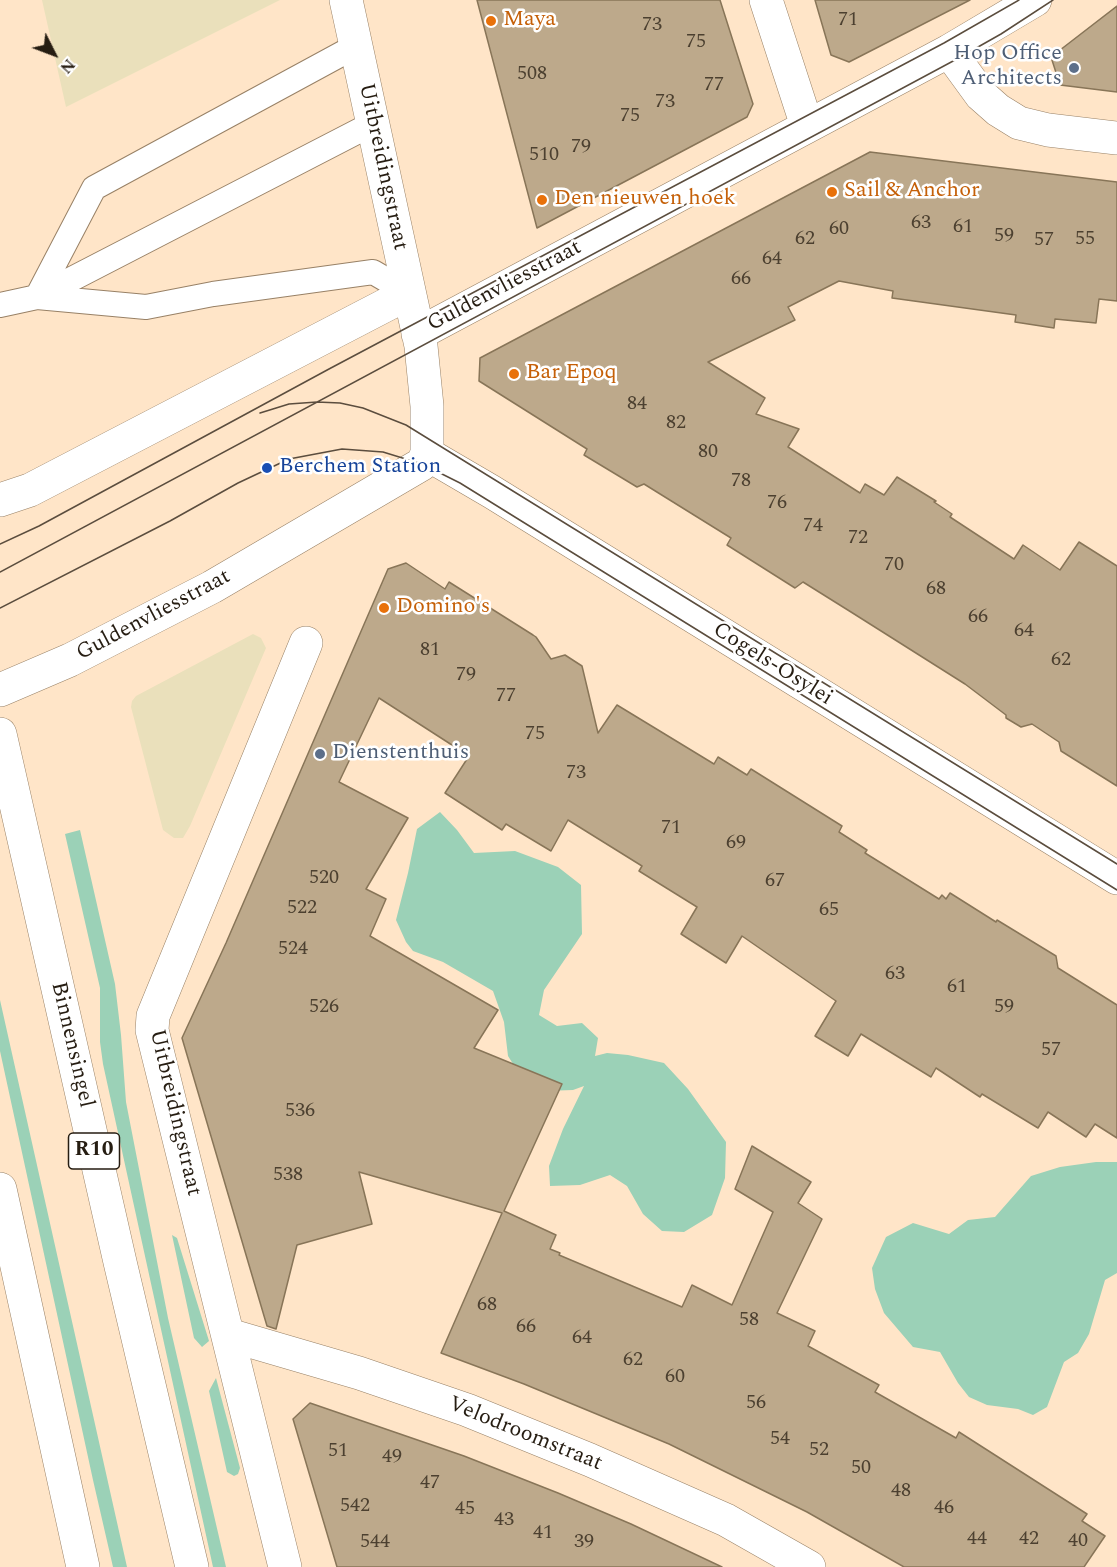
<!DOCTYPE html>
<style>
body{margin:0}
#map{position:relative;width:1117px;height:1567px;overflow:hidden;background:#ffe5c8;font-family:Spectral,serif}
canvas{display:block}
.north{position:absolute;left:24px;top:24px;width:60px;height:60px;-webkit-text-stroke:4px #fff;paint-order:stroke;rotate:132deg;font-size:16px;font-weight:700;line-height:24px;text-align:center;color:#261d12}
.north::after{content:'';display:block;margin:auto;width:21px;height:27px;background:#261d12;clip-path:polygon(50% 0,100% 100%,50% 72%,0 100%)}
</style>
<div id="map">
<canvas width="1117" height="1567"></canvas>
<div class="north">N</div>
</div>
<script>
const ctx = document.querySelector('canvas').getContext('2d');
ctx.lineJoin = 'round';
function paint(path, color) { ctx.fillStyle = color; ctx.fill(path, 'evenodd'); }
const shape = rows => new Path2D(rows.map(r => 'M' + r).join(''));
function stroke(path, color, width, dash) { ctx.strokeStyle = color; ctx.lineWidth = width; ctx.lineCap = dash ? 'butt' : 'round'; ctx.setLineDash(dash || []); ctx.stroke(path); }
function drawText(font, color, halo, rows, align = 'center') {
  ctx.font = font + ' Spectral,serif'; ctx.lineWidth = 5; ctx.setLineDash([]); ctx.textBaseline = 'middle'; ctx.strokeStyle = halo; ctx.fillStyle = color; for (const [text, x, y, turn = 0] of rows) {
    ctx.save(); ctx.translate(x, y); ctx.rotate((+turn || 0) * Math.PI / 180); ctx.textAlign = isNaN(turn) ? turn : align; if (halo) ctx.strokeText(text, 0, 0); ctx.fillText(text, 0, 0); ctx.restore();
  }
}
const green = shape([
 [440,812,457,830,474,853,515,851,558,867,581,885,582,934,544,990,539,1015,557,1026,582,1023,598,1038,595,1056,607,1053,628,1055,664,1063,688,1089,726,1142,725,1178,712,1215,684,1232,662,1231,643,1214,627,1186,610,1175,580,1185,550,1186,549,1166,563,1129,584,1086,573,1090,545,1091,524,1081,508,1056,504,1022,493,991,443,962,413,951,406,942,396,920,408,873,417,829],
 [80,830,115,984,121,1035,126,1102,168,1318,226,1567,213,1567,103,1064,100,1042,100,988,65,834],
 [0,1000,127,1567,113,1567,93,1480,0,1051],
 [1096,1162,1117,1162,1117,1273,1105,1280,1089,1334,1078,1353,1064,1362,1047,1407,1033,1415,1018,1409,987,1405,969,1397,958,1383,940,1352,913,1347,884,1313,875,1289,872,1268,886,1237,913,1223,949,1234,968,1220,995,1217,1031,1176,1060,1167],
 [172,1235,177,1238,209,1341,202,1347,194,1338],
 [216,1378,240,1468,238,1474,234,1476,227,1472,209,1391]
]);
const sand = shape([
 [42,0,280,0,66,107],
 [253,634,261,638,266,648,190,826,183,838,174,838,163,830,131,707,132,701,136,696]
]);
const building = shape([
 [477,0,720,0,753,104,747,117,537,228,477,0],
 [815,0,970,0,849,62,831,55,815,0],
 [1117,6,1117,92,1060,85,1051,57,1117,6],
 [870,152,1117,182,1117,301,1099,299,1096,323,1055,319,1054,328,1015,322,1016,315,892,298,893,291,839,281,788,307,795,320,708,362,765,398,756,414,799,429,788,447,860,493,865,484,884,495,897,477,936,501,934,502,952,514,950,517,1014,559,1023,545,1060,570,1079,542,1117,566,1117,786,1061,751,1059,742,1032,724,1021,727,1006,718,1006,715,965,684,851,612,803,582,795,588,727,545,731,538,644,484,637,487,584,455,587,449,479,381,480,358,870,152],
 [406,563,445,589,449,582,533,635,536,637,551,659,565,655,582,666,598,733,617,705,714,764,718,757,747,775,751,769,842,826,839,832,867,850,865,853,939,899,942,895,946,899,950,893,996,922,997,920,1056,956,1058,968,1117,1005,1117,1138,1095,1124,1086,1137,1048,1112,1038,1128,982,1094,980,1097,936,1068,931,1077,861,1034,848,1056,815,1036,836,1001,742,936,726,963,681,934,697,907,639,871,642,866,568,820,551,851,506,824,502,830,445,793,469,756,379,698,339,782,408,818,366,889,386,899,370,936,498,1010,474,1048,562,1084,504,1211,556,1235,550,1249,560,1253,559,1255,682,1307,692,1285,732,1305,773,1212,735,1189,752,1146,811,1182,798,1203,822,1219,777,1313,815,1331,808,1346,879,1385,875,1392,956,1438,959,1432,1087,1514,1082,1521,1105,1536,1084,1567,904,1567,807,1512,669,1444,524,1384,441,1353,502,1213,359,1172,372,1224,297,1245,276,1329,267,1326,182,1038,226,943,388,569,406,563],
 [310,1403,464,1456,558,1493,631,1524,722,1567,337,1567,293,1419,310,1403]
]);
const lane = shape([
 [37,297,94,188,356,46],
 [37,297,146,307,213,294,373,272,409,293],
 [0,305,37,297,372,124]
]);
const street = shape([
 [766,0,807,126],
 [949,51,981,95,998,110,1019,123,1048,130,1117,138],
 [418,334,949,51,1035,0],
 [427,454,492,492,1117,878],
 [0,500,30,490,409,293],
 [0,690,70,660,212,587,422,464,427,454,427,406,421,346,346,0],
 [229,1335,359,1373,467,1410,590,1460,726,1520,809,1567],
 [285,1567,152,1030,153,1016,306,643]
]);
const primary = shape([
 [0,734,120,1262,192,1567],
 [0,1189,83,1567]
]);
const tram = shape([
 [260,413,289,404,317,402,340,403,363,408,406,425,1117,864],
 [0,544,39,526,329,369,944,43,1019,0],
 [0,572,955,60,1001,34,1053,0],
 [0,608,170,521,238,483,289,459,342,449,383,452,422,464,460,483,1117,890]
]);
const markers = [
 [491,21,6,"#e8710a"],
 [1074,68,6,"#5c6f8a"],
 [832,192,6,"#e8710a"],
 [542,200,6,"#e8710a"],
 [514,374,6,"#e8710a"],
 [267,468,6,"#1a4fb4"],
 [384,608,6,"#e8710a"],
 [320,754,6,"#5c6f8a"]
];
const numberNames = [
 ["71",848,21],
 ["73",652,26],
 ["75",696,43],
 ["508",532,75],
 ["77",714,86],
 ["73",665,103],
 ["75",630,117],
 ["79",581,148],
 ["510",544,156],
 ["63",921,224],
 ["61",963,228],
 ["60",839,230],
 ["59",1004,237],
 ["62",805,240],
 ["55",1085,240],
 ["57",1044,241],
 ["64",772,260],
 ["66",741,280],
 ["84",637,405],
 ["82",676,424],
 ["80",708,453],
 ["78",741,482],
 ["76",777,504],
 ["74",813,527],
 ["72",858,539],
 ["70",894,566],
 ["68",936,590],
 ["66",978,618],
 ["64",1024,632],
 ["81",430,651],
 ["62",1061,661],
 ["79",466,676],
 ["77",506,697],
 ["75",535,735],
 ["73",576,774],
 ["71",671,829],
 ["69",736,844],
 ["520",324,879],
 ["67",775,882],
 ["522",302,909],
 ["65",829,911],
 ["524",293,950],
 ["63",895,975],
 ["61",957,988],
 ["526",324,1008],
 ["59",1004,1008],
 ["57",1051,1051],
 ["536",300,1112],
 ["538",288,1176],
 ["68",487,1306],
 ["58",749,1321],
 ["66",526,1328],
 ["64",582,1339],
 ["62",633,1361],
 ["60",675,1378],
 ["56",756,1404],
 ["54",780,1440],
 ["52",819,1451],
 ["51",338,1452],
 ["49",392,1458],
 ["50",861,1469],
 ["47",430,1484],
 ["48",901,1492],
 ["542",355,1507],
 ["46",944,1509],
 ["45",465,1510],
 ["43",504,1521],
 ["41",543,1534],
 ["44",977,1540],
 ["42",1029,1540],
 ["40",1078,1542],
 ["544",375,1543],
 ["39",584,1543]
];
const shields = [
 [94,1151,51]
];
const shieldNames = [
 ["R10",94,1151]
];
const foodNames = [
 ["Maya",503,21],
 ["Sail & Anchor",844,192],
 ["Den nieuwen hoek",554,200],
 ["Bar Epoq",526,374],
 ["Domino's",396,608]
];
const serviceNames = [
 ["Hop Office",1062,55],
 ["Architects",1062,80],
 ["Dienstenthuis",332,754,"left"]
];
const streetNames = [
 ["Uitbreidingstraat",382,167,78],
 ["Guldenvliesstraat",505,287,-28],
 ["Guldenvliesstraat",154,616,-28],
 ["Cogels-Osylei",772,665,32],
 ["Binnensingel",71,1045,77],
 ["Uitbreidingstraat",174,1113,77],
 ["Velodroomstraat",525,1435,22]
];
const transitNames = [
 ["Berchem Station",279,468]
];
paint(green, '#9bd1b7');
paint(sand, '#eae0bb');
paint(building, '#bda98b');
stroke(building, '#887558', 1.5);
stroke(lane, '#988166', 26);
stroke(street, '#988166', 34);
stroke(primary, '#988166', 34);
stroke(lane, '#fff', 24);
stroke(street, '#fff', 33);
stroke(primary, '#fff', 33);
stroke(tram, '#5b4d3e', 1.5);
for (const [x, y, r, color] of markers) { const dot = new Path2D(); dot.arc(x, y, r, 0, 2 * Math.PI); ctx.fillStyle = color; ctx.fill(dot); stroke(dot, '#fff', 2); }
drawText('20px', '#4c4030', null, numberNames);
for (const [x, y, w] of shields) { const box = new Path2D(); box.roundRect(x - w / 2, y - 18, w, 36, 4.5); ctx.fillStyle = '#fff'; ctx.fill(box); stroke(box, '#261d12', 1.5); }
drawText('bold 21px', '#261d12', null, shieldNames);
drawText('22px', '#c56008', '#fff', foodNames, 'left');
drawText('22px', '#4e5e75', '#fff', serviceNames, 'right');
drawText('22px', '#261d12', '#fff', streetNames);
drawText('22px', '#164399', '#fff', transitNames, 'left');
</script>
